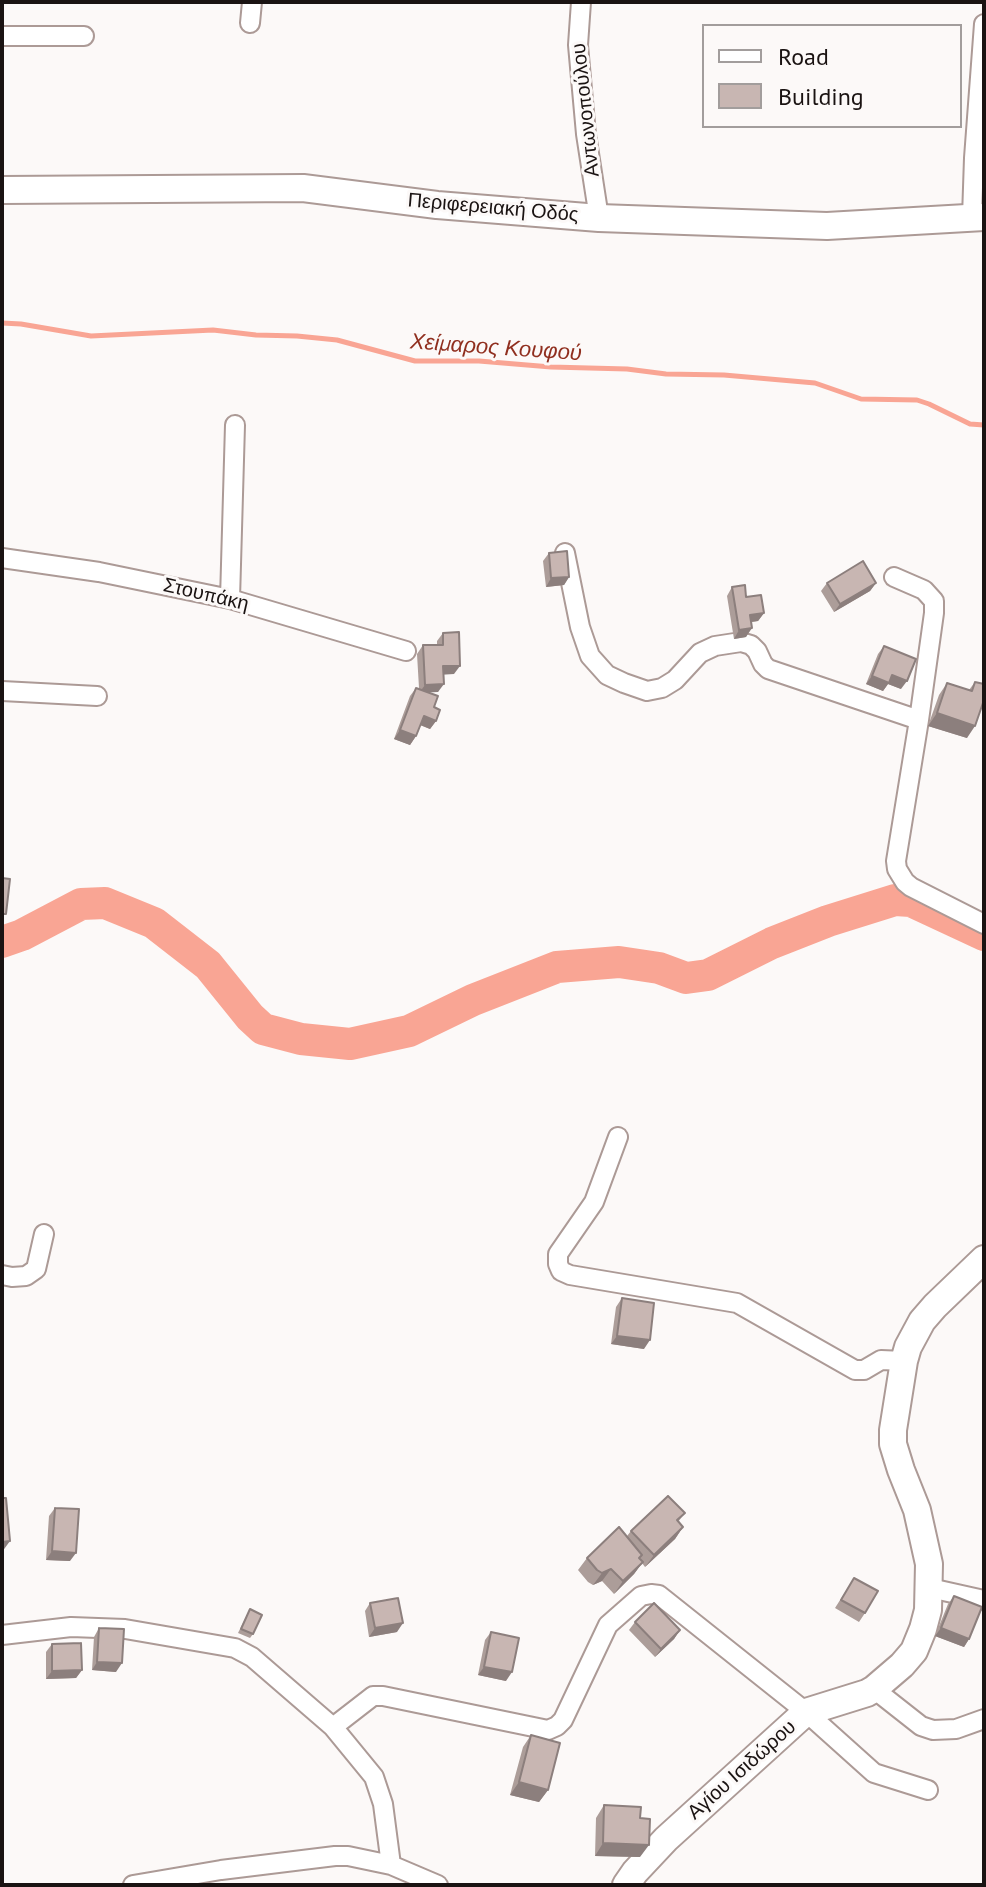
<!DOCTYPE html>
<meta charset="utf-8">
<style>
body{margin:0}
#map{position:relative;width:986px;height:1887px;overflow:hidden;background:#fcf9f8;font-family:"PT Sans",sans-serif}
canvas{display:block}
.frame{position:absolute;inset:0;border:4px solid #1a1312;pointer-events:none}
.legend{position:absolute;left:702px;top:24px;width:260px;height:104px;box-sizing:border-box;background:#fcf9f8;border:2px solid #a29d9c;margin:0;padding:10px 14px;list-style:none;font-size:24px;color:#1a1312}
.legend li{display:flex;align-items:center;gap:16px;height:40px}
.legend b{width:40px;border:2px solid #a29d9c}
</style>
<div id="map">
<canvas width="986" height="1887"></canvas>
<div class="frame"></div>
<ul class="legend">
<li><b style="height:10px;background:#fff"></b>Road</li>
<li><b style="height:22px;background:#c8b6b2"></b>Building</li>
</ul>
</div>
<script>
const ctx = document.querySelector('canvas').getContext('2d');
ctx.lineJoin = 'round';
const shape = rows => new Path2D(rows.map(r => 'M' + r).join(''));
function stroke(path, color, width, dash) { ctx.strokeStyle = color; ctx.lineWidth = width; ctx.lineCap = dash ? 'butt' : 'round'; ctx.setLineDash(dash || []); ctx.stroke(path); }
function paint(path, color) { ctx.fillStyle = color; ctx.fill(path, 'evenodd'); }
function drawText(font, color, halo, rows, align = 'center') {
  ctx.font = font + ' "PT Sans",sans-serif'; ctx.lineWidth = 6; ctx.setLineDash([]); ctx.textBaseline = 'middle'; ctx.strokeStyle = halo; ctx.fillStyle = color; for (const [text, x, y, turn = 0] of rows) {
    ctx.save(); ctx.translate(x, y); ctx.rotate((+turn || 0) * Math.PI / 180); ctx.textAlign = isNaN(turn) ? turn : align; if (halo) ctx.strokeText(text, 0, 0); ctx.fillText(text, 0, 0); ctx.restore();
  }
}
const stream = shape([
 [2,323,21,324,91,336,213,330,256,335,297,336,337,340,415,361,479,361,551,367,627,369,666,374,724,375,815,383,861,399,917,400,929,404,970,424,984,425]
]);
const river = shape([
 [2,942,22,935,81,904,105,903,154,923,208,965,250,1017,263,1029,301,1039,350,1044,409,1031,473,1000,557,967,619,962,659,968,686,978,708,975,772,943,828,921,895,900,911,901,984,935]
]);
const street = shape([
 [581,2,578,45,586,134,599,218],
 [250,23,252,2],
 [2,36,84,36],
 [972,217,974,158,984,24],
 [565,553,580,627,590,656,607,675,624,683,647,691,662,688,675,680,700,653,715,646,741,642,751,645,757,651,763,664,768,669,919,720,896,861,897,869,905,882,911,887,984,924],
 [2,558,99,572,230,599,406,651],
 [894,577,924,590,934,601,934,613,919,720],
 [230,599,235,425],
 [2,691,97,696],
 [618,1137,594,1202,558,1254,558,1264,561,1271,570,1275,737,1303,855,1370,864,1370,881,1360,904,1361],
 [2,1275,12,1277,26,1276,36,1269,44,1234],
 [930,1588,984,1600],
 [2,1635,71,1627,125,1629,235,1648,252,1657,333,1727,374,1777,383,1804,391,1865,438,1885],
 [874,1689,921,1726,933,1730,956,1729,984,1719],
 [333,1727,373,1696,383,1696,548,1730,557,1726,563,1720,608,1625,641,1596,651,1594,659,1595,806,1712,874,1773,928,1790],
 [133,1885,221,1870,335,1856,348,1856,391,1865]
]);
const secondary = shape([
 [2,190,303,188,437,205,599,218,827,226,984,217],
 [626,1885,635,1872,666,1839,806,1712,867,1693,874,1689,902,1665,914,1651,923,1629,928,1610,929,1564,917,1510,901,1470,893,1444,893,1430,904,1361,908,1347,922,1321,935,1306,984,1259]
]);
const wall = shape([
 [549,553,569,577,564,585,546,587,543,561],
 [827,583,876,583,870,591,834,612,821,591],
 [732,587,746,597,764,613,758,621,751,622,746,637,734,639,727,596],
 [443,633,454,674,444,674,438,692,429,692,434,707,436,721,430,729,420,725,416,736,410,745,394,739,410,696,416,688,419,688,417,654,423,645,437,645,437,641],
 [884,646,901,689,888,684,883,691,866,684,878,654],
 [975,682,967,738,928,726,939,695,947,683,969,690],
 [622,1298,644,1349,611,1344,616,1307],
 [55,1508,70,1561,46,1560,49,1516],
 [685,1513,678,1522,683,1527,675,1539,645,1567,642,1563,634,1574,614,1594,602,1581,593,1585,588,1582,578,1570,587,1558,627,1536,631,1531],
 [854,1578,865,1613,859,1622,835,1608],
 [954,1596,969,1639,964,1647,935,1636,948,1604],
 [370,1603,397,1632,369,1637,365,1611],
 [250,1609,253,1634,250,1638,238,1633],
 [635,1622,680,1630,674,1639,655,1657,629,1630],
 [99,1628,116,1672,92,1670,94,1637],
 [491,1632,506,1681,478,1675,485,1640],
 [52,1644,82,1670,76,1678,46,1679,46,1652],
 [531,1735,548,1790,539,1802,510,1795,523,1747],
 [604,1805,640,1857,595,1856,596,1818]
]);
const shadedWall = shape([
 [569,577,564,585,546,587,551,578],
 [876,583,870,591,834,612,840,604],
 [764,613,758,621,744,623,750,615],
 [752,628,746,637,734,639,739,630],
 [443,666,460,666,454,674,438,675],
 [892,675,907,681,901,689,888,684,883,691,866,684,872,676],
 [444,684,438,692,419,693,425,685],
 [937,713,975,726,967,738,928,726],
 [424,716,436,721,430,729,418,724],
 [400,730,416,736,410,745,394,739],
 [617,1336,650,1340,644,1349,611,1344],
 [683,1527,675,1539,645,1567,654,1555],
 [10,1541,2,1552,2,1542],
 [52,1551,76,1553,70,1561,46,1560],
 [643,1562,634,1574,614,1594,623,1581],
 [611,1569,602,1581,593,1585,602,1573],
 [403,1623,397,1632,369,1637,375,1628],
 [941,1628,969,1639,964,1647,935,1636],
 [680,1630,674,1639,655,1657,661,1649],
 [97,1662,122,1663,116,1672,92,1670],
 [484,1667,512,1672,506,1681,478,1675],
 [82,1670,76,1678,46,1679,52,1671],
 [519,1782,548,1790,539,1802,510,1795],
 [603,1843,649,1845,640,1857,595,1856]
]);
const building = shape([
 [567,551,569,577,551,578,549,553,567,551],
 [863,561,876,583,840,604,827,583,863,561],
 [745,585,746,597,761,595,764,613,750,615,752,628,739,630,732,587,745,585],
 [459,632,460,666,443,666,444,684,425,685,423,645,443,645,443,633,459,632],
 [884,646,916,659,907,681,892,675,889,683,872,676,884,646],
 [975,682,984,684,984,700,975,726,937,713,947,683,972,691,975,682],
 [416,688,438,696,434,707,440,710,436,721,424,716,416,736,400,730,416,688],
 [2,878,10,879,6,914,2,914,2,878],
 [622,1298,654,1303,650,1340,617,1336,622,1298],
 [668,1496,685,1513,677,1520,683,1527,654,1555,631,1531,668,1496],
 [2,1498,6,1498,10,1541,2,1542,2,1498],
 [55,1508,79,1509,76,1553,52,1551,55,1508],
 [619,1527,642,1555,639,1558,643,1562,623,1581,611,1569,602,1573,597,1570,587,1558,619,1527],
 [854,1578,878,1591,865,1613,841,1600,854,1578],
 [954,1596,982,1607,969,1639,941,1628,954,1596],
 [398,1598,403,1623,375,1628,370,1603,398,1598],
 [654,1603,680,1630,661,1649,635,1622,654,1603],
 [250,1609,262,1615,253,1634,241,1629,250,1609],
 [99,1628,124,1629,122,1663,97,1662,99,1628],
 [491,1632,519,1638,512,1672,484,1667,491,1632],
 [81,1643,82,1670,52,1671,52,1644,81,1643],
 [531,1735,560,1743,548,1790,519,1782,531,1735],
 [604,1805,641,1807,640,1818,650,1819,649,1845,603,1843,604,1805]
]);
const streetNames = [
 ["Αντωνοπούλου",586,110,-96],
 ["Περιφερειακή Οδός",493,208,5],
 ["Στουπάκη",206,595,13],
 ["Αγίου Ισιδώρου",742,1770,-42]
];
const waterNames = [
 ["Χείμαρος Κουφού",496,348,4]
];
stroke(stream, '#f9a594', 5);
stroke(river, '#f9a594', 32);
stroke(street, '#ac9a96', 22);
stroke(secondary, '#ac9a96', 30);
stroke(street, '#fff', 18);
stroke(secondary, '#fff', 26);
paint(wall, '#ac9d99');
paint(shadedWall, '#8c7f7d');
paint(building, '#c8b6b2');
stroke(building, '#8c7f7d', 2);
drawText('20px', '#1a1312', '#fcf9f8', streetNames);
drawText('italic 22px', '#902f1f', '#fcf9f8', waterNames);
</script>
